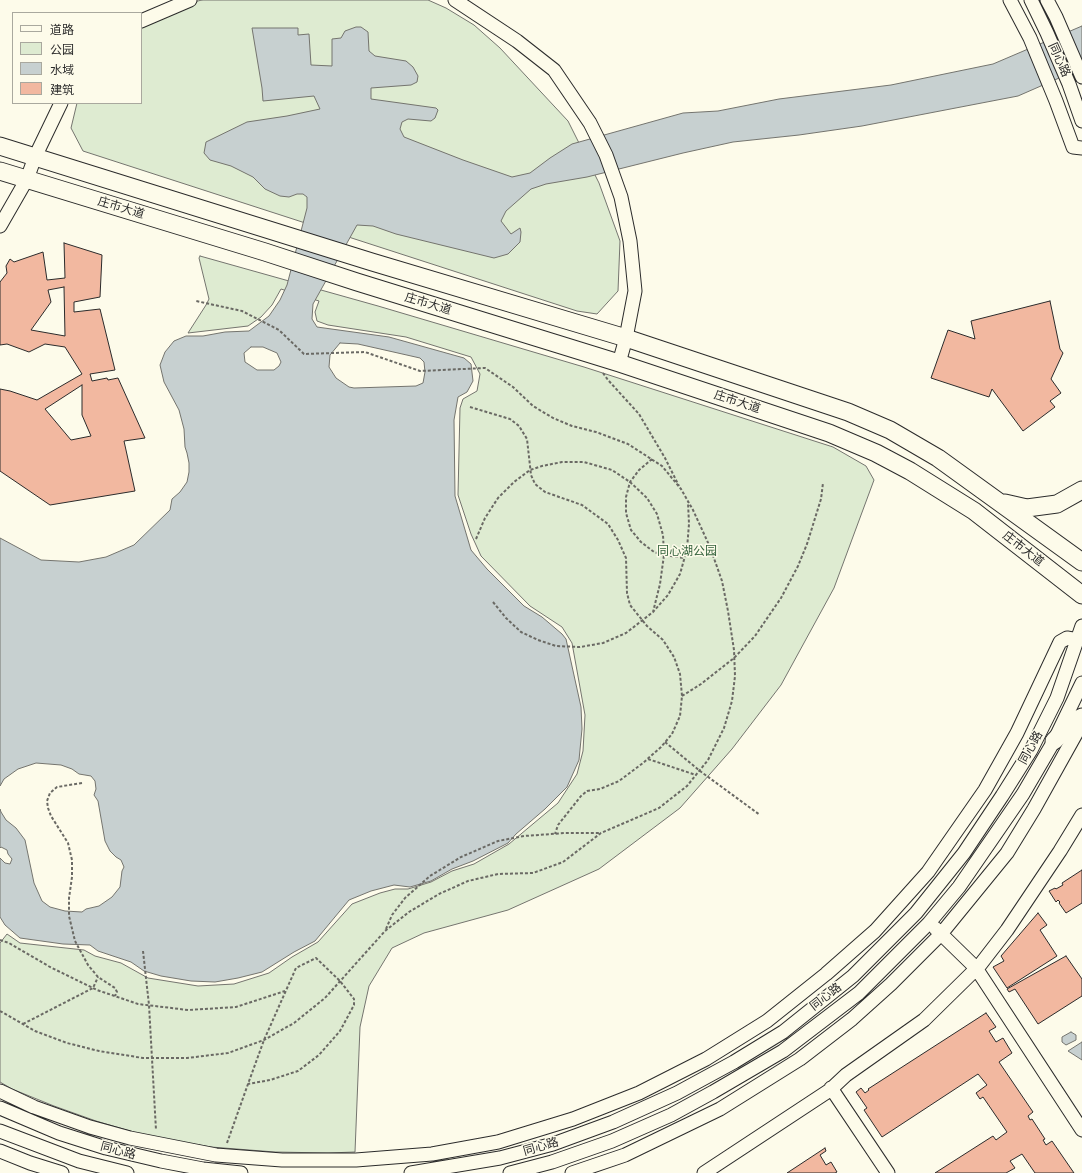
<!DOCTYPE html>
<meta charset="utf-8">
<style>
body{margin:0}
#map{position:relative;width:1082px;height:1173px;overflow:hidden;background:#fdfbea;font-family:"Fira Sans Condensed","Noto Sans SC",sans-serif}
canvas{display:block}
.legend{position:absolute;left:12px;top:12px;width:130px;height:92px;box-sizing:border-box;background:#fdfbea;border:1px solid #a9a89e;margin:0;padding:5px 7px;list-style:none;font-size:12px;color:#2b2b2b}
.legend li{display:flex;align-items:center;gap:8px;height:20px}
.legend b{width:20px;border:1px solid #a9a89e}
</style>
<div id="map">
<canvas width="1082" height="1173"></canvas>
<ul class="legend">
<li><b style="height:5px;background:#fdfbea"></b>道路</li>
<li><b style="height:11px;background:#deebd1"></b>公园</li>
<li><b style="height:11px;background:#c7d0d0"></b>水域</li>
<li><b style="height:11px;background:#f2b8a0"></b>建筑</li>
</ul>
</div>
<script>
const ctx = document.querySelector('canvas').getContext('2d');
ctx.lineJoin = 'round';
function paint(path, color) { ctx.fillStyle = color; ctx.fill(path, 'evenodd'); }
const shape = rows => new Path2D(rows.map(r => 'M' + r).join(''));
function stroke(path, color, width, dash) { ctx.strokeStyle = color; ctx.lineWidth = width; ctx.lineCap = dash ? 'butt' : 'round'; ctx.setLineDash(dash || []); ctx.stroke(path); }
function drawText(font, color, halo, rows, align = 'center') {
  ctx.font = font + ' "Fira Sans Condensed","Noto Sans SC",sans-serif'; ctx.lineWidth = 3; ctx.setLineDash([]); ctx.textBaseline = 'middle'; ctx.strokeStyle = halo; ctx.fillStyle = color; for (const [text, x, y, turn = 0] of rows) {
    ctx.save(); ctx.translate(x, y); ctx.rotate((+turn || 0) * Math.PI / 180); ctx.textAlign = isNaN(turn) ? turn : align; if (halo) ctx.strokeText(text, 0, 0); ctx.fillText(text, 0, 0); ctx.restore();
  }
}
const green = shape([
 [202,0,428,0,446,8,474,25,500,48,568,121,599,183,620,241,618,291,597,314,577,311,83,151,71,128,77,103,141,103,141,24,189,3,202,0],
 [200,256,378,306,584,367,833,447,866,466,874,480,834,588,781,685,732,749,680,808,599,869,508,910,424,933,392,948,369,986,360,1027,355,1152,328,1153,275,1152,211,1147,150,1137,96,1121,54,1106,12,1089,0,1082,0,943,7,934,20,943,84,950,95,956,121,963,148,978,198,986,234,984,269,973,292,957,318,942,352,904,380,893,395,889,408,889,431,882,452,871,474,864,509,844,558,803,577,774,583,751,585,715,572,643,562,627,530,606,481,556,471,534,458,495,460,408,463,399,477,391,480,374,471,357,406,337,328,325,317,321,315,312,319,301,281,289,272,305,261,317,248,326,188,333,206,305,209,299,199,258,200,256]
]);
const water = shape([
 [1082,26,1082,68,1018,96,862,126,799,135,733,142,683,153,587,177,546,184,531,189,506,211,501,221,511,234,520,228,521,232,520,242,508,254,494,258,396,234,373,226,357,225,313,304,312,319,317,327,389,337,464,358,471,364,473,381,467,392,458,397,454,420,455,496,471,550,487,569,524,606,542,617,562,634,566,639,581,707,582,729,579,760,567,787,545,809,516,834,508,843,473,861,452,869,431,881,410,887,394,885,371,891,349,900,315,941,294,952,262,972,238,978,215,982,191,981,161,976,144,971,131,962,98,951,90,945,63,944,20,938,5,925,0,917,0,858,5,863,10,864,12,859,8,854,7,850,1,847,0,848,0,809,1,812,6,820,16,828,25,840,34,883,42,901,50,907,65,911,82,912,86,909,99,906,112,897,120,887,122,871,124,867,121,860,116,857,110,851,105,841,98,801,94,795,96,789,95,781,91,776,79,774,72,769,61,765,36,763,18,769,4,779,0,786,0,538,41,560,79,562,106,557,134,545,170,510,172,499,180,492,187,482,189,472,189,463,187,453,185,447,184,429,179,410,164,382,160,365,165,352,174,341,186,336,203,336,225,332,249,331,269,316,280,300,287,285,307,208,307,197,303,194,297,194,289,197,280,196,265,189,253,177,231,166,210,160,204,153,206,142,247,122,287,116,320,109,314,96,263,101,262,88,252,28,298,28,298,35,309,34,311,65,332,66,332,39,341,38,345,31,356,27,361,27,368,32,369,51,375,56,406,61,413,67,418,76,417,82,411,85,371,88,371,99,436,108,438,110,435,118,431,121,408,119,402,122,400,129,404,137,463,160,512,177,530,173,550,158,572,144,683,113,718,111,779,99,891,85,993,64,1082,26],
 [340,343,358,344,420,358,424,362,425,372,423,383,416,386,354,388,349,387,336,378,329,367,330,355,340,343],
 [251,347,263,347,277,353,281,362,279,366,274,370,257,370,245,362,244,353,251,347],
 [1071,1032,1076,1035,1076,1040,1066,1045,1062,1042,1062,1037,1071,1032],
 [1082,1042,1082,1060,1068,1051,1082,1042]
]);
const building = shape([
 [64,243,102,255,100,297,74,302,74,312,100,309,115,370,90,374,92,381,107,378,108,380,118,378,145,438,124,441,135,491,50,505,0,471,0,389,10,391,37,400,82,374,65,347,45,344,29,352,7,344,0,345,0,282,7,273,6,266,10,259,14,262,43,252,47,280,65,278,64,243],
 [64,287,65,336,31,330,51,302,48,290,64,287],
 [82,385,82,415,91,436,71,440,45,409,82,385],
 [1050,301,1060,349,1063,353,1051,379,1061,393,1050,401,1055,407,1023,431,992,389,989,397,931,378,948,330,975,339,971,321,1050,301],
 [1082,870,1082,903,1066,913,1059,903,1060,902,1058,900,1056,902,1049,891,1055,888,1056,889,1063,885,1062,883,1082,870],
 [1038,913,1047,925,1040,930,1057,956,1007,988,993,967,1004,961,1001,956,1038,913],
 [1066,956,1082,979,1082,996,1038,1024,1015,989,1009,992,1007,989,1066,956],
 [986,1013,996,1027,989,1031,996,1042,1003,1038,1012,1053,999,1062,1033,1112,1028,1116,1030,1120,1032,1119,1045,1139,1043,1140,1046,1145,1052,1141,1074,1173,1035,1173,1022,1154,1010,1161,1015,1168,1006,1173,935,1173,993,1136,996,1140,1007,1132,983,1097,980,1099,976,1093,987,1085,978,1074,882,1137,864,1110,867,1108,856,1092,861,1088,865,1093,869,1090,868,1089,986,1013],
 [825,1148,826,1151,820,1155,826,1165,831,1162,837,1172,835,1173,787,1173,825,1148]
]);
const path = shape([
 [603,373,608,380,639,414,665,458,679,486],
 [470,407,510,419,519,426,527,439,531,475,535,484,545,492,582,505,608,524,618,540,626,558,627,593,630,605,647,626,663,640,674,657,680,674,682,696,680,716,672,734,661,747,643,763,619,781,600,789,587,791,581,796,558,825,555,834],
 [652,459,639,470,630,482,626,497,626,513,631,530,641,542,654,552,664,555,684,558],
 [476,539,485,518,498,498,514,482,530,470,542,466,562,462,584,462,612,470,630,482,647,498,657,514,663,535,664,555,660,584,653,612],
 [493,602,506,618,521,632,538,640,556,646,580,647,603,643,626,633,653,612,668,595,680,574,687,549,689,524,688,502],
 [682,696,701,684,734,658,755,636,781,598,798,566,807,544,821,499,823,483],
 [665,742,700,771,760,815],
 [648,759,696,775],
 [82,783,57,787,50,793,47,801,48,808,51,816,68,843,72,860,72,877,69,898,69,916,75,941,88,965,98,977,115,988,117,992,115,996],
 [386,929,392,915,405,898,430,876,461,857,498,841,524,836,565,833,600,833],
 [0,940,9,943,50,967,97,990,138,1004,188,1010,236,1007,285,991],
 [143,951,149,1005,156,1130],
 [0,1011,35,1031,67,1043,99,1051,143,1058,187,1058,228,1053,264,1040,294,1023,325,998,385,931,409,912,439,894,468,881,498,874,533,873,563,862,601,833,659,808,687,786,708,760,724,728,732,701,735,676,734,650,728,611,722,581,710,547,693,510,681,489,662,466,628,444,596,432,572,426,553,418,533,406,513,387,485,368,420,371,365,352,304,354,279,330,242,311,196,301],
 [23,1024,93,988,98,977],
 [227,1143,248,1084,264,1040,296,968,316,958,340,981,354,999,354,1005,340,1031,319,1055,298,1071,270,1080,248,1084]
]);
const minor = shape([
 [455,0,517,41,554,70,590,123,606,155,621,197,630,241,635,291,626,338,619,363],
 [1010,0,1030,38,1056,101,1073,147,1082,148],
 [1031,0,1047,33,1069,84,1082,121],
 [1047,0,1056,17,1082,77],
 [141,21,190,0],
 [0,226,27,179,35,157,61,103],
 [935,928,976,968,1082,1130],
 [831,1088,888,1173],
 [0,1091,34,1107,90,1127,130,1138,216,1155,282,1160,356,1160,432,1154,498,1142,573,1119,639,1093,706,1059,767,1021,826,974,875,931,928,872,985,790,1017,733,1060,642,1067,638,1078,640],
 [0,1108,59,1133,106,1148,161,1161,203,1169,241,1173],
 [0,1131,79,1161,127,1173],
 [0,1151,30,1163,62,1173],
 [411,1173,500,1158,553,1144,613,1122,677,1093,734,1062,783,1032,853,976,916,913,964,853,1002,796,1031,750,1057,698,1082,626],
 [510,1173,552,1162,612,1141,671,1115,713,1092,783,1051,859,993,929,923,959,887,1023,794,1054,741,1082,683],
 [572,1173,625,1155,720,1109,800,1059,852,1019,891,984,941,934,1007,853,1034,809,1082,723],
 [704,1173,830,1090,846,1075,924,1020,980,965,1007,930,1060,851,1082,815]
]);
const major = shape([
 [0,146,372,262,626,338,848,412,890,430,938,458,1082,562],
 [0,171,265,252,357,282,619,363,829,433,876,453,910,471,974,511,1082,595],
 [1005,503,1027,508,1057,504,1082,490],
 [1054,741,1074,721,1082,717]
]);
const streetNames = [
 ["同心路",1059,60,66],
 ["庄市大道",121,208,17],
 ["庄市大道",428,304,17],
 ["庄市大道",737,402,18],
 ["庄市大道",1023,549,38],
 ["同心路",1031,748,-61],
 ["同心路",826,997,-38],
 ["同心路",541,1147,-16],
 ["同心路",118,1151,15]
];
const parkNames = [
 ["同心湖公园",687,552]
];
paint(green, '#deebd1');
stroke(green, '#74746e', 1);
paint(water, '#c7d0d0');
stroke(water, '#74746e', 1);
paint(building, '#f2b8a0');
stroke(building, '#2b2b2b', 1);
stroke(minor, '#2b2b2b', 15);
stroke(major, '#2b2b2b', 19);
stroke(path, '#6a6964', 2, [3, 2]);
stroke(minor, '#fdfbea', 13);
stroke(major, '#fdfbea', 17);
drawText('12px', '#2b2b2b', '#fdfbea', streetNames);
drawText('12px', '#34623c', '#fdfbea', parkNames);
</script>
